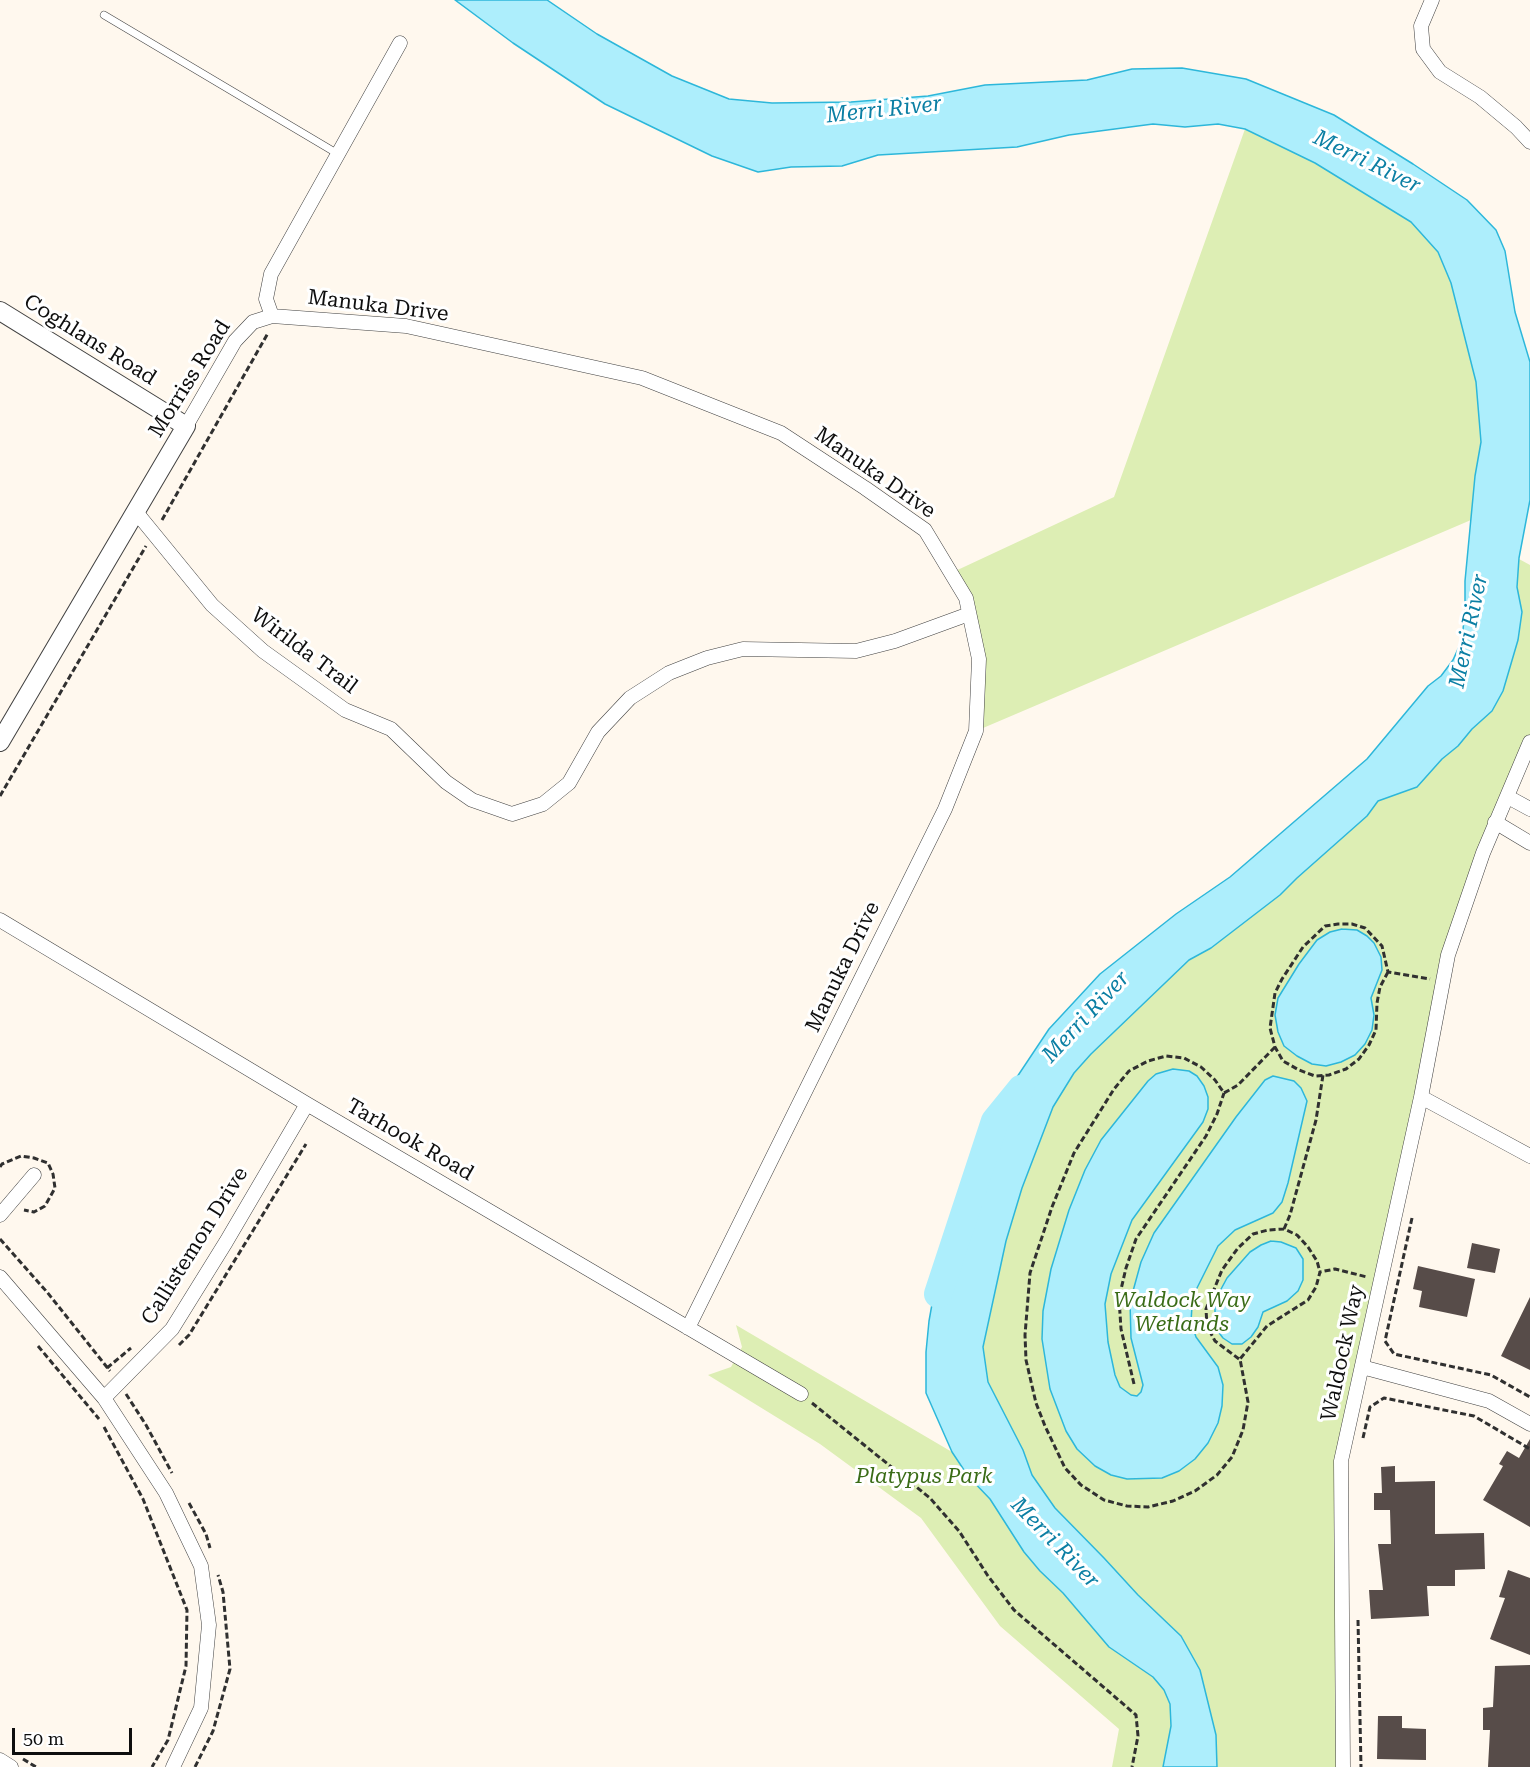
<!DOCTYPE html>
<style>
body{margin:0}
#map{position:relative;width:1530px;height:1767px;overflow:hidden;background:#fff8ee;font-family:"Roboto Serif",serif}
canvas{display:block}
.scale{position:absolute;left:12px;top:1728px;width:120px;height:27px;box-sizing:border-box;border:3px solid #0e0e0e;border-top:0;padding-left:8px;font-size:18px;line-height:21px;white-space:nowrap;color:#0e0e0e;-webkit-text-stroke:4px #fff;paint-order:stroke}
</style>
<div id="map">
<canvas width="1530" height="1767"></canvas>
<div class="scale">50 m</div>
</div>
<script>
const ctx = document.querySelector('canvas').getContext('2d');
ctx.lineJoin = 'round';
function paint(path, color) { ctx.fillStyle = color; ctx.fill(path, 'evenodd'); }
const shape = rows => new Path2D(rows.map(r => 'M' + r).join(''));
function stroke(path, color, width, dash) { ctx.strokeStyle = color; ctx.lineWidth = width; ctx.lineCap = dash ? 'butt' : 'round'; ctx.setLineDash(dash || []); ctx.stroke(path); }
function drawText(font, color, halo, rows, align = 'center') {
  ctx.font = font + ' "Roboto Serif",serif'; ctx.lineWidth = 6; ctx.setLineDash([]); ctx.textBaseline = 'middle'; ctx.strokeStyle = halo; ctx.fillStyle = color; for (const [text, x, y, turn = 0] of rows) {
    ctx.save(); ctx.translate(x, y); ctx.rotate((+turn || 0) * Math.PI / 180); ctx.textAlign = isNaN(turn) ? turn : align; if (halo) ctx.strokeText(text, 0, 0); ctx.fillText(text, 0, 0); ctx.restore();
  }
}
const green = shape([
 [1245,129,1315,163,1411,222,1438,252,1451,283,1476,382,1481,442,1471,520,976,731,979,659,951,573,1114,497],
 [1519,559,1530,565,1530,742,1448,955,1341,1461,1343,1767,1217,1767,1216,1735,1200,1670,1181,1636,1138,1595,1104,1558,1055,1508,1032,1475,1023,1450,988,1382,983,1348,1006,1241,1022,1188,1053,1107,1074,1073,1091,1054,1189,960,1211,948,1280,895,1297,878,1367,816,1378,801,1417,787,1442,759,1458,746,1503,691,1522,612,1517,587],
 [736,1325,952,1452,968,1476,990,1499,1024,1552,1040,1571,1063,1593,1109,1647,1153,1677,1164,1690,1170,1704,1171,1726,1163,1767,1112,1767,1119,1729,1000,1626,921,1518,820,1444,708,1375,731,1367,742,1347]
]);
const water = shape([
 [455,0,547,0,597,34,672,76,729,99,772,103,851,102,928,96,985,85,1087,80,1132,69,1182,68,1246,79,1334,115,1413,164,1467,200,1496,230,1505,251,1515,312,1530,362,1530,500,1519,558,1517,587,1522,612,1518,640,1503,691,1492,711,1472,729,1458,746,1442,759,1417,787,1378,801,1367,816,1297,878,1280,895,1211,948,1189,960,1091,1054,1074,1073,1053,1107,1022,1188,1006,1241,983,1347,988,1382,1023,1450,1032,1475,1055,1508,1104,1558,1138,1595,1181,1636,1200,1670,1216,1735,1217,1767,1163,1767,1171,1726,1170,1704,1164,1690,1153,1677,1109,1647,1063,1593,1040,1571,1024,1552,990,1499,968,1476,952,1452,926,1393,926,1352,929,1321,934,1293,954,1247,964,1201,977,1164,1013,1083,1049,1029,1100,974,1176,914,1230,877,1367,759,1428,686,1441,676,1453,660,1462,640,1465,609,1465,581,1475,476,1481,442,1476,382,1451,283,1438,252,1411,222,1315,163,1245,129,1218,124,1185,127,1153,124,1069,135,1017,147,878,155,842,166,791,167,758,172,712,156,605,104,513,43,455,0],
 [1342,929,1357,930,1367,936,1374,943,1381,957,1382,970,1371,998,1374,1015,1372,1030,1365,1044,1355,1055,1341,1062,1326,1066,1312,1064,1297,1056,1284,1046,1278,1032,1275,1015,1278,998,1299,964,1317,940,1330,932,1342,929],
 [1173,1069,1189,1071,1197,1076,1204,1086,1208,1097,1208,1109,1203,1122,1132,1220,1111,1274,1105,1304,1108,1342,1115,1375,1120,1387,1131,1395,1137,1396,1141,1392,1143,1385,1131,1338,1130,1302,1141,1262,1154,1233,1236,1117,1265,1080,1273,1076,1294,1081,1301,1088,1307,1101,1288,1183,1282,1202,1273,1213,1235,1230,1218,1246,1197,1288,1192,1306,1191,1322,1196,1337,1218,1367,1223,1385,1222,1406,1218,1423,1208,1443,1195,1459,1179,1471,1162,1478,1127,1479,1111,1475,1095,1466,1077,1449,1066,1431,1050,1389,1042,1339,1043,1311,1051,1269,1069,1210,1085,1170,1101,1140,1148,1081,1156,1074,1173,1069],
 [1271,1241,1281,1242,1296,1248,1303,1259,1303,1280,1298,1291,1287,1301,1263,1312,1258,1327,1251,1337,1242,1344,1232,1344,1223,1338,1217,1330,1215,1320,1215,1307,1220,1291,1227,1278,1250,1252,1261,1245,1271,1241]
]);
const river = shape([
 [938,1294,995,1121,1021,1089]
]);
const building = shape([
 [1472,1243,1500,1249,1495,1273,1467,1268],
 [1418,1266,1475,1279,1467,1317,1419,1307,1422,1291,1413,1289],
 [1530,1297,1530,1370,1501,1356],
 [1530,1439,1530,1527,1483,1500,1503,1466,1499,1464,1507,1451,1519,1458],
 [1395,1466,1395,1482,1435,1481,1435,1534,1484,1533,1485,1569,1455,1570,1455,1586,1427,1586,1429,1616,1371,1619,1369,1590,1383,1590,1378,1544,1391,1544,1390,1510,1374,1510,1374,1493,1382,1493,1381,1467],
 [1508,1570,1530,1578,1530,1655,1490,1639,1505,1598,1499,1597],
 [1530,1665,1530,1767,1488,1767,1490,1730,1483,1730,1483,1708,1493,1707,1495,1666],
 [1378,1716,1402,1716,1402,1728,1426,1729,1426,1760,1377,1759]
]);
const path = shape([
 [162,520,268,333],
 [0,796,146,546],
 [1388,972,1380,987,1377,1003,1376,1030,1369,1045,1359,1059,1346,1069,1329,1075,1315,1076,1299,1070,1283,1061,1275,1047,1270,1028,1275,993,1282,979,1303,947,1325,926,1338,924,1352,924,1365,928,1382,946,1388,972,1430,979],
 [1275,1047,1238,1085,1224,1093,1215,1080,1201,1067,1184,1058,1166,1056,1148,1061,1129,1071,1114,1089,1074,1153,1052,1207,1030,1273,1025,1335,1026,1360,1036,1403,1045,1426,1065,1468,1081,1485,1104,1500,1127,1506,1148,1507,1173,1501,1195,1491,1217,1475,1232,1457,1243,1430,1248,1402,1240,1359,1267,1326,1308,1300,1316,1287,1320,1272,1335,1269,1367,1277],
 [0,1167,2,1164,21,1156,34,1158,48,1163,53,1174,55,1188,45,1206,34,1212,24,1210],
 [1412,1218,1385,1341,1394,1354,1491,1375,1530,1397],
 [1284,1229,1290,1215,1316,1120,1323,1075],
 [0,1239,47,1292,110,1371],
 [179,1345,189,1335,306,1144],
 [38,1346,99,1419],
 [1239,1359,1215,1341,1207,1326,1206,1309,1222,1270,1238,1248,1253,1234,1268,1230,1284,1229,1297,1235,1308,1247,1317,1261,1320,1272],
 [107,1368,131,1348],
 [1134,1384,1121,1329,1119,1298,1126,1268,1136,1239,1206,1136,1217,1114,1224,1093],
 [126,1394,146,1425,172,1473],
 [812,1403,930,1498,959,1531,988,1576,1014,1610,1136,1715,1138,1736,1132,1767],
 [104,1427,143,1499,187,1610,186,1666,168,1740,152,1767],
 [1363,1438,1370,1407,1384,1398,1474,1416,1530,1449],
 [189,1503,206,1534,210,1548],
 [1358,1620,1361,1767],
 [23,1759,36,1767],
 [195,1767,213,1731,230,1669,223,1592,218,1575]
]);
const service = shape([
 [104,15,338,154]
]);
const minor = shape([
 [1432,0,1421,26,1423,49,1440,72,1480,97,1516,127,1530,142],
 [272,316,266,299,271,274,400,43],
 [186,426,235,341,253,322,272,316,406,326,642,378,781,433,865,488,925,530,966,598,979,659,976,731,945,809,688,1328],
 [136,512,212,605,263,651,345,710,391,729,446,782,472,800,512,814,543,804,569,783,598,732,630,698,669,673,707,658,743,649,856,651,895,641,969,614],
 [1508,797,1530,809],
 [1495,822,1530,843],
 [0,920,307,1104,801,1394],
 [1421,1097,1530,1156],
 [0,1215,34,1175],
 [0,1277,104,1398,166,1493,201,1566,209,1625,201,1708,173,1767],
 [1362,1367,1489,1401,1530,1424],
 [104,1398,172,1329,226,1242,307,1104],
 [0,1760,11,1767],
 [1343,1767,1341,1461,1421,1097,1448,955,1483,853,1530,742]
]);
const tertiary = shape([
 [0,311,186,426,0,742]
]);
const streetNames = [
 ["Manuka Drive",378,306,7],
 ["Coghlans Road",90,340,32],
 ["Morriss Road",190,379,-58],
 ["Manuka Drive",875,473,35],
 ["Wirilda Trail",304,651,37],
 ["Manuka Drive",843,967,-64],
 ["Tarhook Road",410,1140,30],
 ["Callistemon Drive",195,1246,-58],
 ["Waldock Way",1343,1353,-78]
];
const parkNames = [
 ["Waldock Way",1182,1301],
 ["Wetlands",1182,1325],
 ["Platypus Park",924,1477]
];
const waterNames = [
 ["Merri River",884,110,-6],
 ["Merri River",1367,162,26],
 ["Merri River",1469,631,-78],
 ["Merri River",1086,1017,-47],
 ["Merri River",1055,1543,46]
];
paint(green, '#ddeeb4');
paint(water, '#adeefc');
stroke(water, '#2db7da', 1.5);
stroke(river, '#adeefc', 28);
paint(building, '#574c49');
stroke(service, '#414141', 8);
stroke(minor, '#414141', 15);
stroke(tertiary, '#414141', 20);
stroke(path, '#303030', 3, [6, 3]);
stroke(service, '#fff', 7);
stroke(minor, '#fff', 14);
stroke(tertiary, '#fff', 18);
drawText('21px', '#0e0e0e', '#fff', streetNames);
drawText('italic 21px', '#3a6c17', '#fff', parkNames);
drawText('italic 22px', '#0b7fa4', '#fff', waterNames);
</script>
